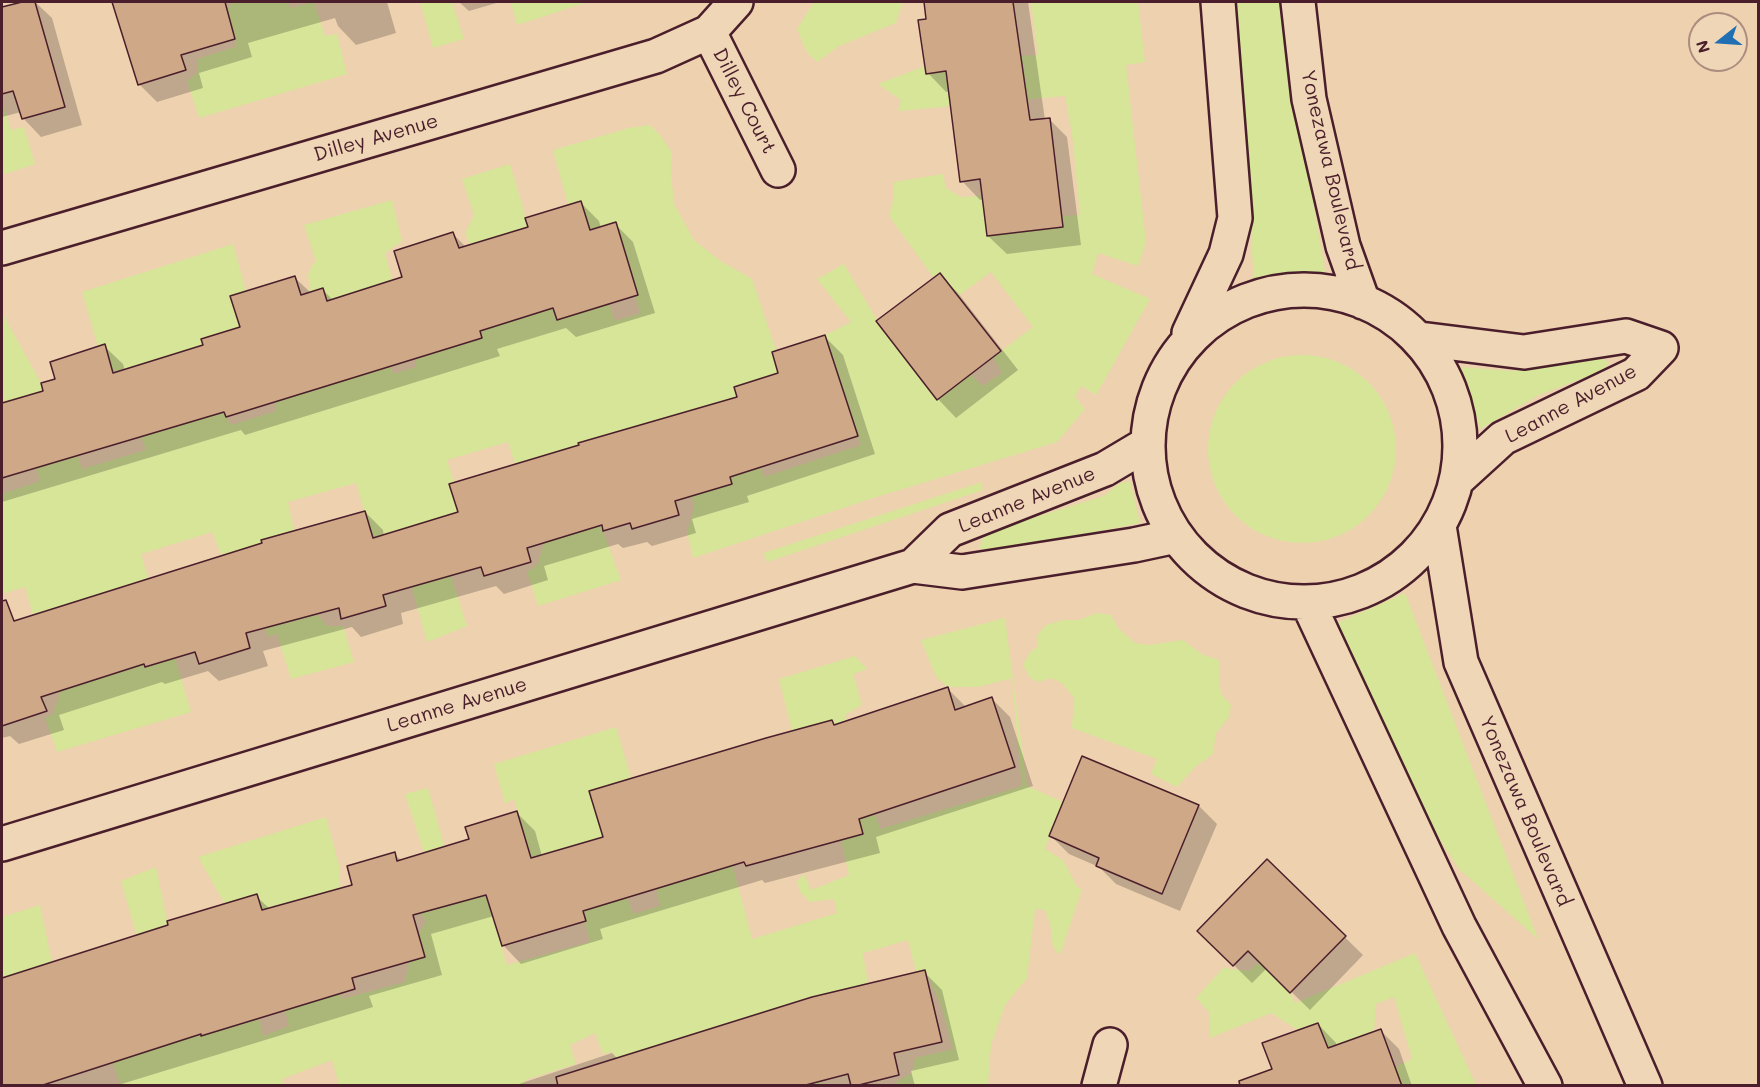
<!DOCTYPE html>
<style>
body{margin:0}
#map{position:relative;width:1760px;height:1087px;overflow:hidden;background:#eed1af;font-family:Mali,sans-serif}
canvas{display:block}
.frame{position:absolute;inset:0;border:3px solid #4a1f2b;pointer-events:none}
.north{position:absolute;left:1688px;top:12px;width:60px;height:60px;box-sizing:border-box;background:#efd6b7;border:2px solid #ad8d7f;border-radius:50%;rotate:253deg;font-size:16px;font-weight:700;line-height:24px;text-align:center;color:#4a1f2b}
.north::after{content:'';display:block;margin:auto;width:21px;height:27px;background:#1f6fb2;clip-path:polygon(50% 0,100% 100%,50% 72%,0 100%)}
</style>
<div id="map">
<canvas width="1760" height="1087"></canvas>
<div class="frame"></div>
<div class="north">N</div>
</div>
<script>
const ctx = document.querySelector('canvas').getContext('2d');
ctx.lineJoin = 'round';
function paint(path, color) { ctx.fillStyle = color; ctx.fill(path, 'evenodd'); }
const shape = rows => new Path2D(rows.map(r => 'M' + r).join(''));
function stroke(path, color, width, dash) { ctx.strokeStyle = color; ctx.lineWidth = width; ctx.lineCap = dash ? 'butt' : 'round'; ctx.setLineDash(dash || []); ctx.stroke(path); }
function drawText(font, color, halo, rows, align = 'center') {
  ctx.font = font + ' Mali,sans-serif'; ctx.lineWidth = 4.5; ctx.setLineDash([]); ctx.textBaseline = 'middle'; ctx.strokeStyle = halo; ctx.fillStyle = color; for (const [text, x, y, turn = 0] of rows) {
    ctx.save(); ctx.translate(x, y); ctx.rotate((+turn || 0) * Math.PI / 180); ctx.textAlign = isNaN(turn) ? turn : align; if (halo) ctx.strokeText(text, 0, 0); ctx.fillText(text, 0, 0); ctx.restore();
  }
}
const green = shape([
 [233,2,288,2,290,8,314,2,325,36,337,34,347,74,199,118,187,81,198,72,197,59,235,47,235,39,227,9],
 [420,2,452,2,464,39,433,48],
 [511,2,588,2,517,25],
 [814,2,907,2,903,2,896,23,839,46,817,62,806,51,797,29],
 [1031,2,1138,2,1145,62,1126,65,1146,242,1138,266,1098,253,1092,274,1150,299,1096,395,1081,386,1075,397,1085,409,1057,442,870,499,693,558,687,532,694,508,692,496,732,484,709,405,579,442,603,531,621,580,538,606,527,572,538,564,544,543,579,532,555,452,515,464,508,442,447,460,454,482,449,484,458,512,433,520,467,626,427,642,397,534,373,541,356,483,288,502,294,531,261,540,284,623,317,614,327,626,343,626,354,662,291,679,277,634,268,637,244,555,224,561,212,532,141,554,148,578,121,587,145,667,175,658,191,712,57,752,45,718,53,714,61,690,95,679,70,603,33,615,25,587,2,594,2,494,40,481,16,399,2,403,2,317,4,316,41,383,55,430,75,447,82,469,146,450,141,437,180,425,159,359,113,373,105,345,98,347,82,292,233,244,246,291,230,297,240,327,201,339,226,417,231,425,276,411,275,401,352,377,323,289,310,292,308,275,312,265,316,262,304,225,392,200,402,241,385,253,392,280,357,291,382,369,391,367,393,374,416,367,416,359,482,338,470,245,465,233,474,215,462,179,510,164,556,319,609,304,615,321,640,313,615,222,590,230,581,201,568,205,553,150,629,128,650,125,661,136,672,153,671,173,674,204,694,240,719,260,752,279,776,350,772,352,778,373,734,388,764,477,861,445,825,335,851,322,817,279,844,264,881,327,937,400,971,374,982,386,1002,373,993,357,1033,327,991,272,958,296,941,273,934,278,889,216,894,197,894,182,943,174,946,188,961,197,982,196,987,236,1063,227,1062,216,1080,215,1072,134,1065,96,898,111,901,100,878,84,925,66,926,74,1020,61,1020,56,1038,55],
 [1235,2,1279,2,1327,283,1255,297],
 [2,100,11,130,24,127,35,164,2,175],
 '1208 449a94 94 0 1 1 188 0a94 94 0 1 1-188 0Z',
 [1596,356,1609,362,1604,370,1539,395,1480,429,1461,367,1513,371],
 [1130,481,1140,523,988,553,979,547,986,532,1104,496,1120,483],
 [982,482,983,490,767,562,763,553],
 [1405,593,1538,939,1459,869,1426,818,1335,624],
 [1097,613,1111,615,1118,628,1135,643,1149,645,1183,640,1203,655,1219,660,1219,685,1222,695,1231,705,1229,717,1216,733,1213,754,1196,766,1177,787,1151,774,1157,759,1072,728,1074,698,1062,683,1051,678,1039,682,1030,678,1023,665,1030,652,1037,647,1038,634,1046,625,1063,620,1079,620],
 [1005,618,1027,786,1063,802,1045,849,1063,860,1077,887,1082,889,1060,955,1053,947,1050,924,1045,910,1035,909,1027,978,1005,1005,991,1045,988,1085,897,1085,896,1082,912,1073,915,1058,953,1049,941,1005,925,971,916,972,908,940,863,953,868,984,801,999,822,1085,771,1085,749,1016,660,1044,673,1085,624,1085,613,1052,603,1054,595,1033,570,1045,576,1064,525,1080,526,1085,424,1086,423,1084,339,1085,332,1060,282,1079,284,1085,118,1085,120,1084,113,1063,168,1044,121,881,156,867,167,921,201,1036,259,1019,263,1036,289,1026,285,1011,291,1008,257,894,225,904,198,857,326,817,339,865,339,888,311,897,342,999,405,982,409,962,424,957,418,934,426,922,419,910,433,880,405,794,428,788,460,902,486,895,507,965,590,942,564,848,531,858,514,799,505,804,494,764,616,727,631,778,589,791,633,914,660,906,656,889,719,814,752,939,837,913,834,899,810,902,800,892,797,881,804,874,811,890,849,875,841,840,863,834,832,721,792,731,779,679,855,656,867,669,853,674,862,705,845,715,880,829,1022,786,1012,678,978,687,948,687,936,677,921,640],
 [40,905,52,962,12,975,46,1076,3,1085,2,1079,2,917],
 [1415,953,1476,1085,1402,1085,1395,1067,1412,1059,1394,997,1376,1004,1374,1031,1328,1048,1318,1023,1298,1030,1271,1013,1210,1038,1209,1012,1196,998,1223,968,1249,971,1259,962,1290,993,1295,1003]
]);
const shadow = shape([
 [28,2,35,2,52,18,82,125,41,137,23,118,21,112,2,117,2,9],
 [114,2,387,2,396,33,356,45,338,26,335,18,248,43,252,57,199,73,203,88,157,102,139,84],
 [459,2,500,2,469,11],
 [925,2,1028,2,1045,120,1049,119,1067,137,1081,245,1007,254,988,236,984,199,980,200,962,181,950,91,946,92,928,73],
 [581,203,599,221,601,228,615,224,633,242,655,313,576,337,566,328,497,349,500,356,245,435,241,430,2,502,2,404,45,392,57,380,104,346,123,364,125,371,205,346,242,328,294,277,311,293,323,290,333,300,404,278,453,234,467,248,530,228],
 [940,275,958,293,1018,370,956,418,938,399,878,321],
 [825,337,843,355,875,454,747,496,749,502,692,519,696,533,652,546,647,542,623,548,618,544,544,566,548,580,504,594,496,586,401,613,403,624,361,637,352,627,263,651,268,666,219,681,208,671,165,684,162,682,59,715,64,730,19,744,10,736,2,738,2,627,365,512,383,530,384,536,460,513,739,398,780,374],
 [947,688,966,707,992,699,1010,717,1033,786,876,837,880,853,765,883,762,880,600,929,603,939,521,964,503,945,494,916,431,934,442,975,369,996,373,1007,115,1086,2,1086,2,980,170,926,256,896,270,909,354,886,394,854,402,861,471,840,517,813,535,831,542,856,605,838,832,722,836,726],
 [1083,758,1199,806,1217,824,1180,911,1116,884,1099,867,1069,854,1051,836],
 [1267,861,1363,955,1310,1010,1267,968,1252,983,1199,931],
 [924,972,942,990,959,1060,911,1071,915,1086,513,1086,612,1053,618,1059],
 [1318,1024,1336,1043,1337,1047,1381,1031,1399,1049,1412,1086,1279,1086]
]);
const building = shape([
 [22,2,35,2,65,107,22,119,13,91,2,94,2,7,22,2],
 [112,2,225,2,235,39,181,55,186,70,138,85,112,2],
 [924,2,1013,2,1030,120,1050,118,1063,227,987,236,980,179,960,182,946,71,926,74,918,20,926,19,924,2],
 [581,201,590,230,616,222,638,295,557,320,553,308,480,331,482,338,226,417,224,412,2,478,2,403,43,391,41,383,55,379,50,362,105,344,113,373,203,345,201,339,240,327,230,296,295,276,301,295,323,288,327,301,402,277,394,251,453,232,459,248,528,227,525,218,581,201],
 [940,273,1001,351,937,400,876,321,940,273],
 [825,335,858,436,730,477,732,484,675,501,679,515,632,529,630,523,603,531,602,525,527,548,531,562,484,576,481,567,383,595,386,606,341,619,339,608,246,633,250,648,199,664,195,652,145,667,144,664,41,697,47,711,2,726,2,601,6,600,14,621,262,543,261,540,365,511,373,538,458,512,449,484,579,445,578,443,737,397,734,387,778,373,772,352,825,335],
 [948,687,955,710,992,697,1015,767,859,819,863,834,746,866,744,862,583,911,586,921,502,946,486,895,413,915,425,957,352,978,355,989,201,1036,201,1034,40,1086,2,1086,2,978,168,925,167,921,257,894,262,910,352,885,347,866,395,852,397,861,469,839,465,827,517,811,531,858,603,837,589,791,766,738,832,720,834,725,948,687],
 [1082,756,1199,805,1162,894,1096,866,1099,858,1049,836,1082,756],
 [1267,859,1346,936,1290,993,1248,951,1233,966,1197,931,1267,859],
 [925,970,942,1042,894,1053,899,1075,855,1086,851,1086,848,1074,802,1086,558,1086,556,1077,812,997,925,970],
 [1318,1023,1328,1048,1381,1029,1402,1086,1240,1086,1239,1081,1272,1069,1262,1043,1318,1023]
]);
const minor = shape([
 [1298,2,1309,99,1343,246,1363,302],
 [709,32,778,170],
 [2,248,656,56,709,32,736,2],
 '1148 446a156 156 0 1 1 312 0a156 156 0 1 1-312 0Z',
 [1189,333,1226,254,1235,218,1218,2],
 [1420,339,1524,352,1626,336,1661,348,1636,374,1503,438,1458,479],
 [1439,526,1461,662,1645,1086],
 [913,566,950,530,1105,469,1147,444],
 [1308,603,1459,926,1545,1086],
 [2,844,913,566,962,572,1134,545,1176,536],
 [1099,1086,1110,1045]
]);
const streetNames = [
 ["Dilley Court",744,101,63],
 ["Dilley Avenue",376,138,-16],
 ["Yonezawa Boulevard",1330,170,77],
 ["Leanne Avenue",1571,404,-28],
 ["Leanne Avenue",1027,500,-22],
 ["Leanne Avenue",457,705,-17],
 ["Yonezawa Boulevard",1525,811,67]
];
paint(green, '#d6e598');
paint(shadow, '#0003');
paint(building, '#cfa888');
stroke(building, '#4a1f2b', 1.5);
stroke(minor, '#4a1f2b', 38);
stroke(minor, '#efd6b7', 33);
drawText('20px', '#4a1f2b', '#efd6b7', streetNames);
</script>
